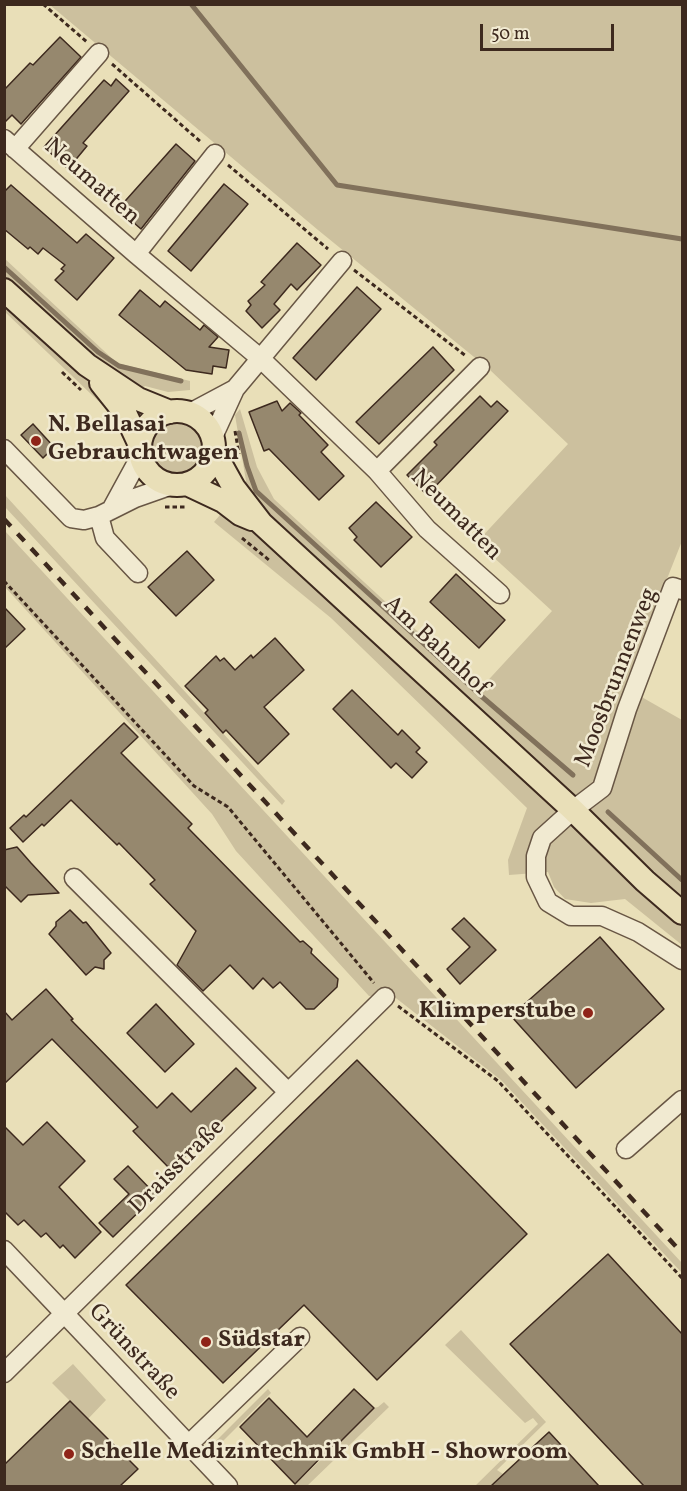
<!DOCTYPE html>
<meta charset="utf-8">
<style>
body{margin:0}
#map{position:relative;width:687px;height:1491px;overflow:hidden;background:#e9dfb8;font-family:Vollkorn,serif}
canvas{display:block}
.frame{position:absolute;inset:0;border:6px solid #3d291e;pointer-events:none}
.scale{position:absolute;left:480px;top:24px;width:134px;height:27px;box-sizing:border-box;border:3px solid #3d291e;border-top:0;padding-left:8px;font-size:18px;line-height:21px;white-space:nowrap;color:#3d291e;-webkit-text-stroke:4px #f1ead1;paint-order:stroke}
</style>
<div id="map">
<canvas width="687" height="1491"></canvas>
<div class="frame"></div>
<div class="scale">50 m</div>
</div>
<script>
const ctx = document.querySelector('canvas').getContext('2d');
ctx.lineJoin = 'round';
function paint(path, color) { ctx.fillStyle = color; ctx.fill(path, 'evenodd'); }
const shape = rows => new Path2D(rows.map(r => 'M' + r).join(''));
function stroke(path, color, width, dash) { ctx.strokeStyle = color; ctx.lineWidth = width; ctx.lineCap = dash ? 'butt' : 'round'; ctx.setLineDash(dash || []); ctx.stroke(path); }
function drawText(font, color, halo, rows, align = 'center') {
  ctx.font = font + ' Vollkorn,serif'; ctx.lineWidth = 5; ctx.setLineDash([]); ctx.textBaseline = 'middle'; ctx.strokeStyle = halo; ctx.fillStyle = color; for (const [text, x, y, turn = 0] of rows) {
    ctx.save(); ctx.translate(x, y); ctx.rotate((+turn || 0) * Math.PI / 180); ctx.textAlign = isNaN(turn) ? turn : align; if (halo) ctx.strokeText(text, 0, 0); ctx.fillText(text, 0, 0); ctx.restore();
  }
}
const green = shape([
 [50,5,682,5,682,541,624,687,682,720,682,945,625,899,591,903,565,899,554,887,548,872,509,875,508,860,527,808,331,618,214,522,242,489,246,481,235,415,240,409,257,467,274,499,480,689,552,611,477,542,568,444,490,370,318,230],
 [4,258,117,363,190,381,190,390,168,392,145,386,138,391,96,362,5,278],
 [4,302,91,381,113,415,5,312],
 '149 448a29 29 0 1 1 58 0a29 29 0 1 1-58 0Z',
 [5,495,285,801,282,805,5,507],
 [5,531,682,1263,682,1273,501,1080,392,995,369,996,236,851,212,814,5,587],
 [461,1330,546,1422,497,1470,503,1474,491,1486,475,1486,538,1424,533,1418,525,1423,445,1345],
 [73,1364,106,1400,88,1419,52,1383],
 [268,1389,271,1393,219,1445,210,1447],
 [384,1402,389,1407,307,1486,294,1486,374,1408,378,1407]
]);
const stream = shape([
 [191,4,337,185,682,239],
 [4,267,98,352,119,366,181,381],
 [239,433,247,466,256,491,480,695,573,775],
 [608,812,682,880]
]);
const building = shape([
 [60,37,81,57,21,124,12,115,4,123,4,90,30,63,33,65,60,37],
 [116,79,129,91,83,143,87,146,68,169,44,147,104,80,111,86,116,79],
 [176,144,195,161,141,229,118,209,176,144],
 [224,184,248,204,191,271,168,251,224,184],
 [11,185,77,243,86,234,114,258,77,300,55,280,64,271,61,269,65,265,43,248,38,254,30,247,28,249,4,229,4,192,11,185],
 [297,243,321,265,297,290,291,284,274,304,280,310,262,328,246,311,251,305,248,301,265,285,261,282,297,243],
 [357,287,381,309,316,380,293,358,357,287],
 [140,290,160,307,165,301,200,330,204,325,218,337,209,347,229,350,226,368,213,366,212,374,186,370,119,315,140,290],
 [433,347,454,370,379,444,356,422,433,347],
 [480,396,491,407,497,401,508,411,427,495,407,475,437,445,434,442,480,396],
 [277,401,282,411,290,403,301,413,299,415,328,445,321,452,344,476,319,500,269,449,264,451,249,412,277,401],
 [33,424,54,447,43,458,21,435,33,424],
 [376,502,412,537,381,567,354,540,357,537,349,528,376,502],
 [187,551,214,580,176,616,148,587,187,551],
 [456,574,505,620,479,648,430,602,456,574],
 [4,607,25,629,4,649,4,607],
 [275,638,304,670,264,707,289,734,258,764,226,730,223,733,205,713,208,710,185,686,216,656,220,661,224,658,235,670,251,655,253,658,275,638],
 [352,690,398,735,402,730,420,748,416,752,427,762,412,778,396,763,391,768,333,709,352,690],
 [124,723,138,737,121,753,192,824,188,828,300,942,303,941,312,949,311,953,338,979,337,987,314,1009,306,1009,280,982,273,988,263,978,253,989,230,965,203,991,177,965,196,931,150,884,155,880,119,843,117,845,71,800,44,826,42,824,23,842,10,828,24,815,26,817,124,723],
 [17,847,31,863,59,893,28,895,21,902,4,885,4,850,17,847],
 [70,910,83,923,86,922,111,953,104,960,104,969,95,967,86,975,49,934,56,926,56,922,70,910],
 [464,918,496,950,460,984,447,969,470,947,452,929,464,918],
 [600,937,664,1009,576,1088,511,1016,600,937],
 [46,989,73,1019,71,1020,157,1108,172,1093,191,1112,236,1068,256,1088,171,1170,133,1131,138,1127,52,1039,4,1084,4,1011,12,1020,46,989],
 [156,1004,194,1044,165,1072,127,1033,156,1004],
 [357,1060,527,1234,377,1380,304,1305,223,1383,126,1285,357,1060],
 [47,1122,85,1161,59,1187,101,1232,75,1258,63,1245,60,1248,46,1233,41,1237,24,1220,18,1225,4,1211,4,1126,23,1145,47,1122],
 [128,1166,156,1195,113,1237,99,1223,129,1194,114,1179,128,1166],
 [608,1254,682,1334,682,1486,644,1486,510,1344,608,1254],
 [354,1389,374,1408,335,1447,333,1445,295,1484,240,1427,269,1398,307,1437,354,1389],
 [70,1401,138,1469,120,1486,4,1486,4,1465,70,1401],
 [549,1432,599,1486,491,1486,508,1470,549,1432]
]);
const path = shape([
 [43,4,87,42],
 [112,64,202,143],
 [228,165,328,249],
 [354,270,466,356],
 [62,372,81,390],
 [235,431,239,454],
 [165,507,185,507],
 [242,538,269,560],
 [4,581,194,786,228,807,374,983],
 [398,1006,498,1081,682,1278]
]);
const minor = shape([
 [4,139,136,254,260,358,377,471,427,529,500,594],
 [15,149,99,53],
 [136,254,215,154],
 [190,413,235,389],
 [213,437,235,389,342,261],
 [4,449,71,518,84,520,99,516,135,498,172,485],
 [377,471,480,367],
 [111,510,141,455],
 [99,516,105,538,138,573],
 [682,590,673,587,627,709,602,788,573,810,542,838,536,856,536,877,548,902,571,916,602,916,638,932,682,960],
 [74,878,288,1092],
 [626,1149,682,1100],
 [4,1250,228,1486],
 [4,1373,385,997],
 [187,1446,300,1337]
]);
const major = shape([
 [4,290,87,365,138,399,170,412],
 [101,383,125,413,140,445],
 '140 448a37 37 0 1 1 74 0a37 37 0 1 1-74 0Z',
 [214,452,234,488,261,523,573,810,645,881,682,913],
 [187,484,223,501,240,514,252,519]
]);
const rail = shape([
 [4,519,682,1253]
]);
const markers = [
 [36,441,6,"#8f2418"],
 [588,1013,6,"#8f2418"],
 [206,1342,6,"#8f2418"],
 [69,1454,6,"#8f2418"]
];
const streetNames = [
 ["Neumatten",91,183,41],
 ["Neumatten",455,516,45],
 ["Am Bahnhof",435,647,43],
 ["Moosbrunnenweg",618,678,-69],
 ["Draisstraße",178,1168,-45],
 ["Grünstraße",133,1353,47]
];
const poiNames = [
 ["N. Bellasai",48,427],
 ["Gebrauchtwagen",48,455],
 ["Klimperstube",576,1013,"right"],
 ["Südstar",218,1342],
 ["Schelle Medizintechnik GmbH - Showroom",81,1454]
];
paint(green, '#ccc09e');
stroke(stream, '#81715b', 5);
paint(building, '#96886e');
stroke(building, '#3d291e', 1.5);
stroke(minor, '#685644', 21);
stroke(major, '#3d291e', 26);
stroke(path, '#3d291e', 3, [4.5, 3]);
stroke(minor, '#f1ead1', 18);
stroke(major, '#e9dfb8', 22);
stroke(rail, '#3d291e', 4.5, [10, 10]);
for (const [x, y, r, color] of markers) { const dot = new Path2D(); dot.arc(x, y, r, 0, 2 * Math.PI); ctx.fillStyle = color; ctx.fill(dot); stroke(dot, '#f1ead1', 2); }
drawText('24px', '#3d291e', '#f1ead1', streetNames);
drawText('bold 24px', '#3d291e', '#f1ead1', poiNames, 'left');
</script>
